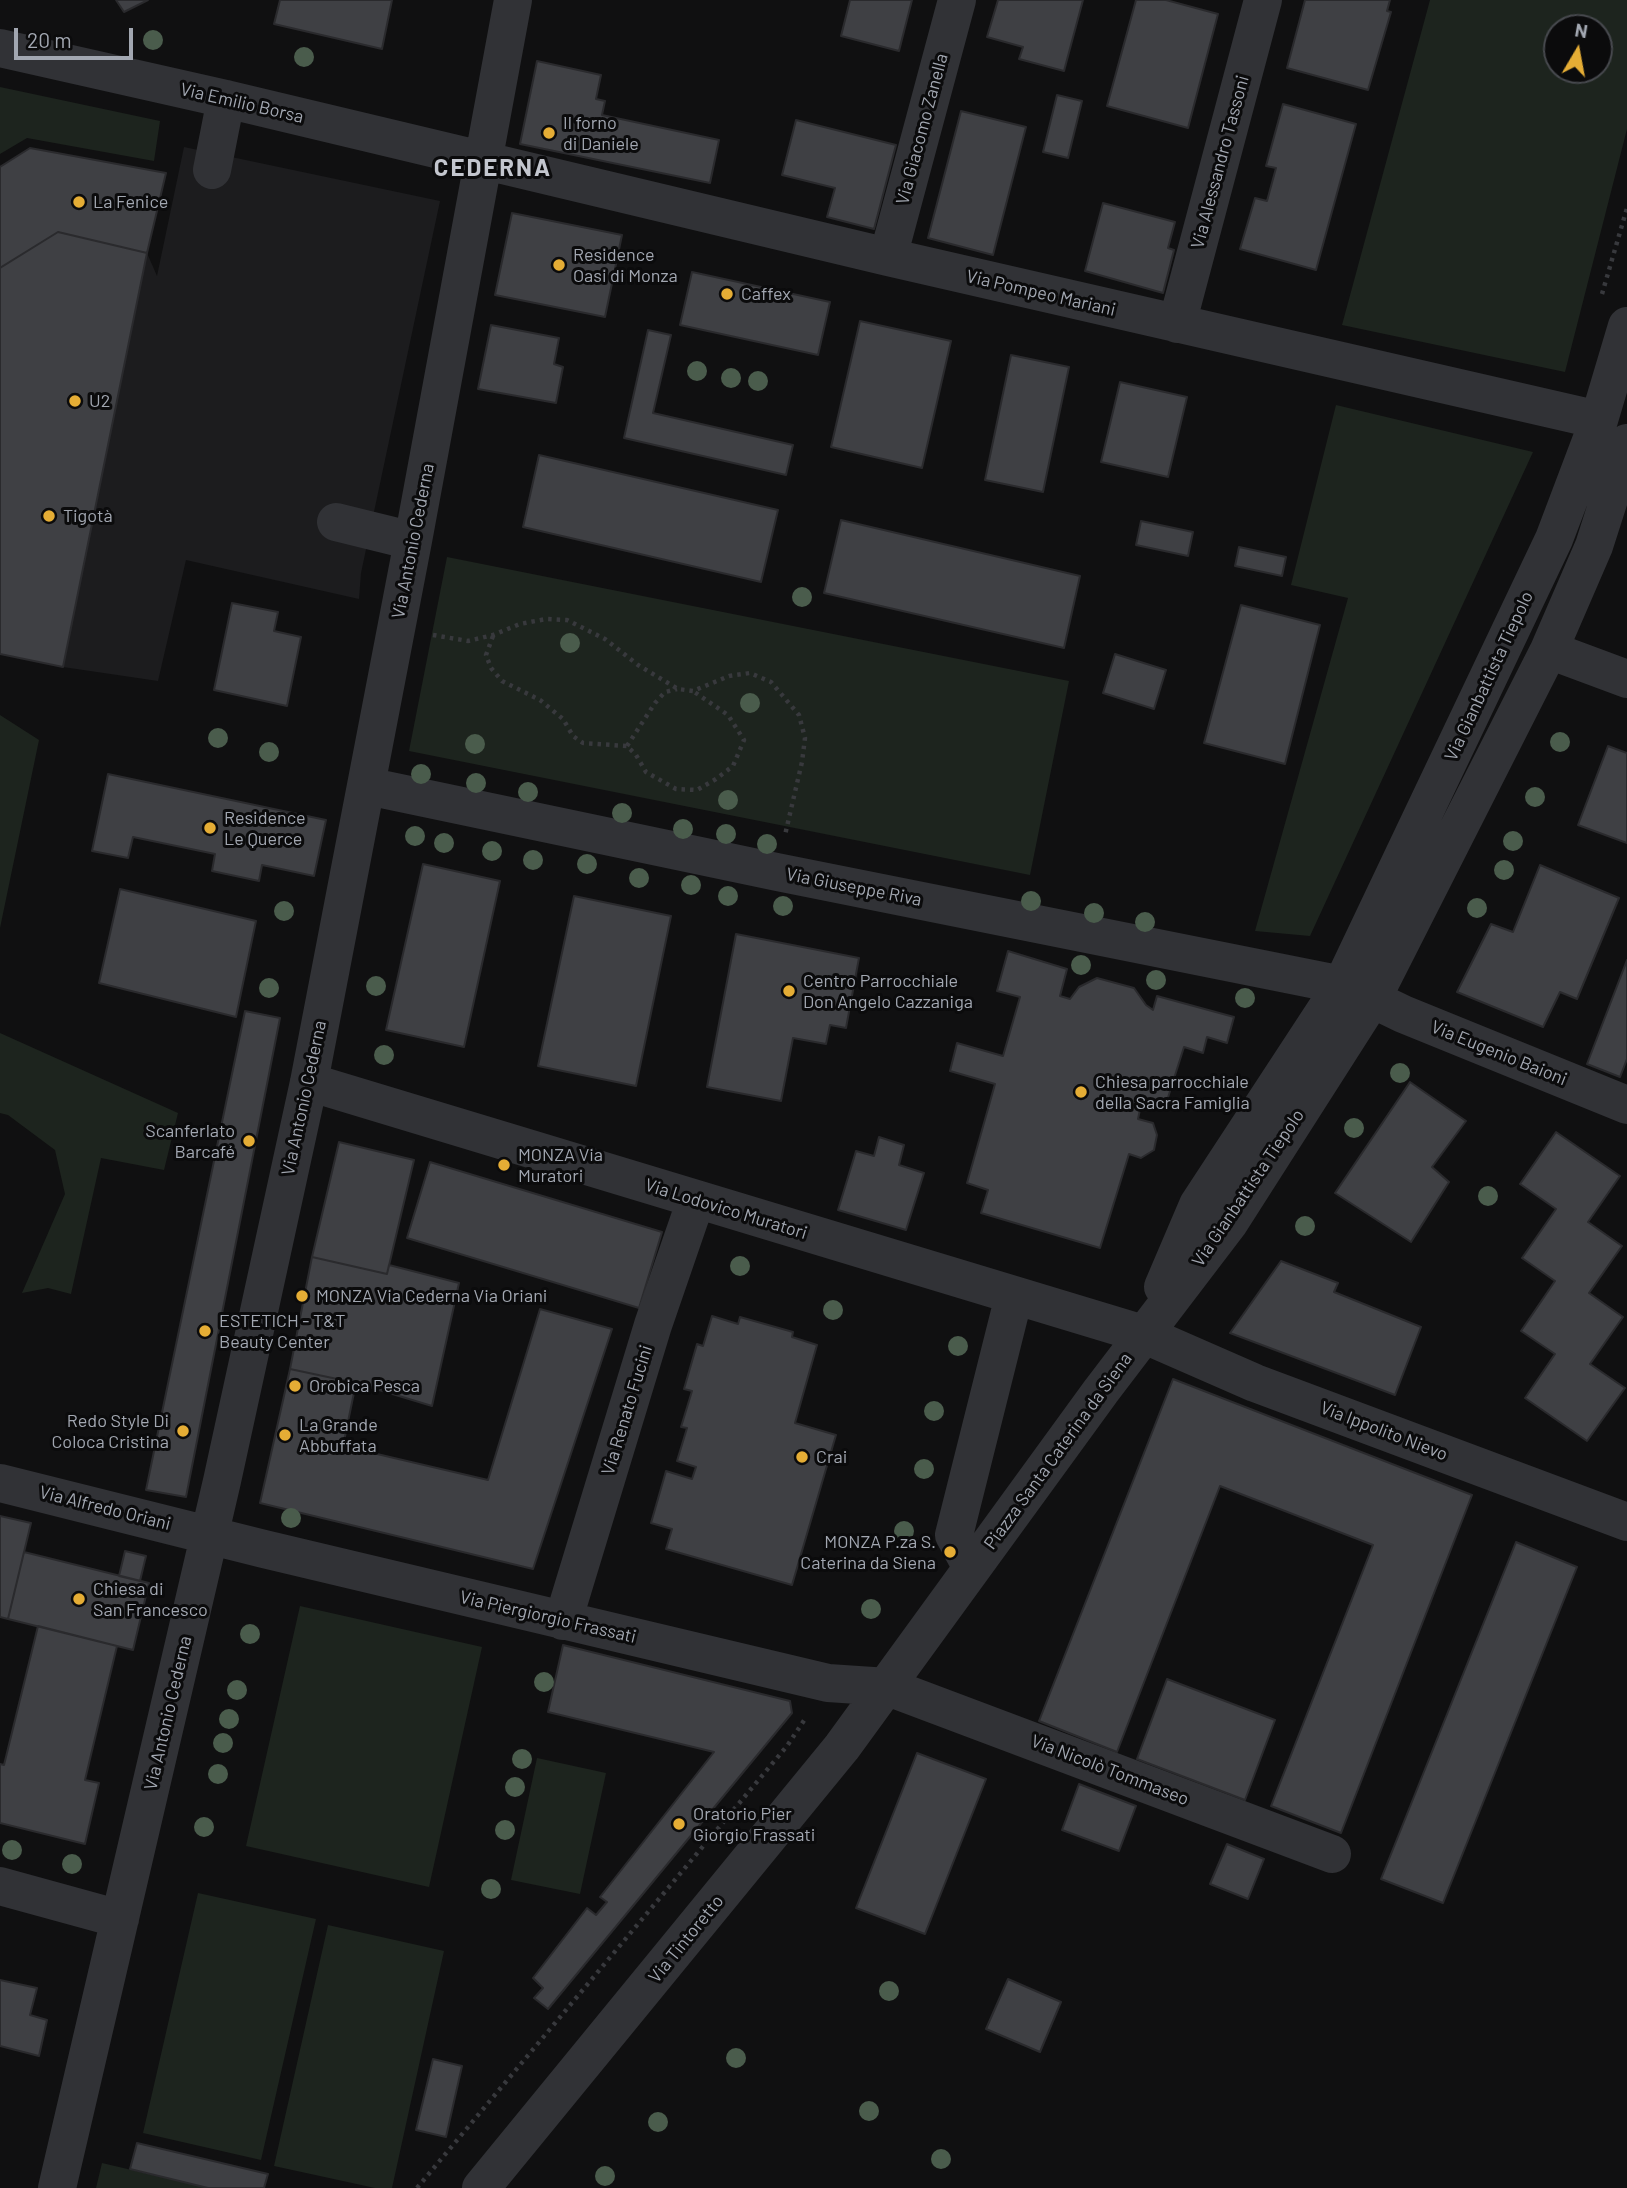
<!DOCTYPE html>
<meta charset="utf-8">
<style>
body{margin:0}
#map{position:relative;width:1627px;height:2188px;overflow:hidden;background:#101011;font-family:Barlow,sans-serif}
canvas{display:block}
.north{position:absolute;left:1543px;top:14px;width:70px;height:70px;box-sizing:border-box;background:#0b0b0c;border:2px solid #47494e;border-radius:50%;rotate:10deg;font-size:19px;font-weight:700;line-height:28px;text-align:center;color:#a2a7b1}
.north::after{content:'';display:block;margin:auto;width:24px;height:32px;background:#e5ad35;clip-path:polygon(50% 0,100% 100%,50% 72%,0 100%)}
.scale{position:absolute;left:14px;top:28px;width:119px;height:32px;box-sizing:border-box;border:4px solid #a2a7b1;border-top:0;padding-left:9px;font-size:21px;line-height:24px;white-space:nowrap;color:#a2a7b1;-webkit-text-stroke:5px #0b0b0c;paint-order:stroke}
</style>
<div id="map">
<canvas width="1627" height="2188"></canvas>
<div class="north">N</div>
<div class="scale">20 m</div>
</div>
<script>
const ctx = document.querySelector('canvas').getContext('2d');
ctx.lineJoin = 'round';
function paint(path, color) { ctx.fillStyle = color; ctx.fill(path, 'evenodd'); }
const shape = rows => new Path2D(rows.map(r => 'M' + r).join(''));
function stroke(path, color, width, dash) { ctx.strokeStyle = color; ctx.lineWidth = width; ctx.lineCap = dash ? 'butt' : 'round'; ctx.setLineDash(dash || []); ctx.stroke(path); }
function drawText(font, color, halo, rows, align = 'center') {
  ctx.font = font + ' Barlow,sans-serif'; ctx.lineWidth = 6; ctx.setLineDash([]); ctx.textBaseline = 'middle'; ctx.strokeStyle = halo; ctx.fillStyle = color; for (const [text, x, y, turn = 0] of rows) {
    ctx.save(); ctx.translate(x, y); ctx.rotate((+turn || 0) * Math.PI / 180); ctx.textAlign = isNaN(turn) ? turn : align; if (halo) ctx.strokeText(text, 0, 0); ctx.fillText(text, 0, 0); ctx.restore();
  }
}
const built = shape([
 [184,147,440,201,361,573,359,599,186,560,158,681,63,667,0,654,0,268,58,232,147,253,157,276]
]);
const green = shape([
 [1430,0,1627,0,1627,129,1565,372,1342,325],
 [1557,28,1599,28,1599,70,1557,70],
 [0,87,160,121,154,161,27,138,0,154],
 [1336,405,1533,452,1310,936,1255,931,1348,598,1291,585],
 [447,557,1069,681,1030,875,409,751],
 [0,715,39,740,0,928],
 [0,1033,178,1113,164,1170,101,1158,71,1294,48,1288,22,1293,65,1194,55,1150,8,1115,0,1113],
 [300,1606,482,1647,429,1887,246,1846],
 [537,1758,606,1773,580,1894,511,1880],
 [198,1893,316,1919,261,2160,143,2133],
 [328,1925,444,1951,392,2188,375,2188,274,2166],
 [102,2163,208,2188,96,2188]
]);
const building = shape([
 [116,0,148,0,124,12,116,0],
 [280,0,392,0,382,49,274,24,280,0],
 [850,0,912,0,899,51,841,36,850,0],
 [998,0,1083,0,1064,71,1019,59,1023,47,987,37,998,0],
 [1136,0,1166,0,1218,14,1188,128,1107,106,1136,0],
 [1305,0,1390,0,1387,11,1391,12,1368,90,1287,68,1305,0],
 [537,61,601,75,596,99,605,101,602,115,719,140,710,183,520,144,537,61],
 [1057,95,1082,101,1068,158,1043,152,1057,95],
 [1283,104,1356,124,1316,270,1240,249,1255,198,1267,201,1276,168,1266,166,1283,104],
 [961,111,1026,127,993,255,928,238,961,111],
 [796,120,896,145,874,229,827,217,835,188,782,175,796,120],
 [30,148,166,173,147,253,58,232,0,268,0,167,30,148],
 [1103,203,1175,222,1168,248,1174,250,1163,293,1085,271,1103,203],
 [512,213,622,235,605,317,495,295,512,213],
 [58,232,147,253,63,667,0,654,0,268,58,232],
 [692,272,830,302,818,355,680,325,692,272],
 [860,321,951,341,922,468,831,447,860,321],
 [491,325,559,338,554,364,563,367,556,403,478,389,491,325],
 [648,330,671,335,653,413,793,445,786,475,624,438,648,330],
 [1011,355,1069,367,1043,492,985,480,1011,355],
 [1120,382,1187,397,1168,477,1101,462,1120,382],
 [539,455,778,510,761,582,523,527,539,455],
 [841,520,1080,576,1064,648,824,593,841,520],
 [1141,521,1193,532,1188,556,1136,545,1141,521],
 [1239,547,1286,557,1282,576,1235,566,1239,547],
 [232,603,278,612,274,631,301,637,287,706,214,690,232,603],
 [1241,605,1320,625,1285,764,1204,743,1241,605],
 [1115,654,1166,670,1154,709,1103,693,1115,654],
 [1608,746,1627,753,1627,843,1578,825,1608,746],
 [108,774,326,820,314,876,262,865,259,881,212,871,215,854,133,837,128,858,92,851,108,774],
 [423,864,500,881,464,1047,386,1030,423,864],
 [1540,865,1619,898,1577,999,1560,992,1543,1027,1457,992,1491,924,1513,932,1540,865],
 [120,889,256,921,236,1017,99,983,120,889],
 [574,896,671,916,636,1086,538,1066,574,896],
 [736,934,859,958,846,1028,830,1025,826,1044,793,1038,781,1101,707,1087,736,934],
 [1008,951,1067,969,1060,996,1070,999,1079,987,1097,978,1134,988,1146,1005,1153,1010,1157,996,1234,1017,1227,1043,1207,1037,1203,1053,1184,1047,1165,1107,1142,1100,1138,1119,1153,1123,1157,1135,1154,1150,1141,1158,1129,1154,1100,1248,981,1213,988,1190,967,1183,995,1084,950,1071,957,1043,1003,1056,1020,997,997,991,1008,951],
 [1627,960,1627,1059,1620,1077,1587,1064,1627,960],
 [245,1011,280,1018,186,1497,146,1490,245,1011],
 [1410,1082,1466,1121,1432,1167,1449,1182,1411,1242,1335,1193,1410,1082],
 [1556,1132,1620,1176,1588,1222,1622,1246,1589,1293,1623,1317,1590,1364,1625,1388,1587,1441,1525,1398,1555,1354,1521,1331,1555,1281,1522,1258,1556,1209,1520,1184,1556,1132],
 [879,1137,904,1145,899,1165,924,1173,906,1230,838,1210,856,1151,874,1156,879,1137],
 [339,1142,414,1160,387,1274,312,1257,339,1142],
 [430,1162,662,1232,639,1308,407,1238,430,1162],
 [312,1257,387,1274,389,1265,459,1283,432,1406,356,1383,290,1369,312,1257],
 [1281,1261,1338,1283,1334,1292,1421,1327,1395,1395,1230,1333,1281,1261],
 [540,1309,612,1329,533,1569,260,1503,290,1369,356,1383,343,1446,488,1480,540,1309],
 [712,1316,738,1324,740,1317,793,1332,792,1337,817,1345,795,1423,836,1435,792,1585,666,1549,672,1529,651,1523,666,1471,692,1479,696,1467,677,1461,687,1428,681,1427,692,1391,684,1389,697,1344,703,1346,712,1316],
 [1173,1379,1472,1495,1341,1833,1271,1806,1373,1545,1220,1486,1117,1752,1039,1721,1173,1379],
 [0,1516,31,1523,8,1619,0,1617,0,1516],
 [1516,1542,1577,1567,1443,1903,1381,1879,1516,1542],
 [125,1551,146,1556,140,1581,119,1576,125,1551],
 [24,1552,149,1583,133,1650,8,1619,24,1552],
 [38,1626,117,1646,85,1780,99,1783,85,1844,0,1823,0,1764,4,1765,38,1626],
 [563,1645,790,1701,792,1713,548,2009,534,1998,543,1988,533,1978,587,1908,596,1915,607,1902,600,1897,714,1752,548,1712,563,1645],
 [1167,1679,1275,1720,1245,1800,1137,1759,1167,1679],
 [917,1753,986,1779,925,1934,856,1908,917,1753],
 [1079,1784,1136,1806,1119,1851,1062,1830,1079,1784],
 [1227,1844,1264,1859,1248,1899,1210,1884,1227,1844],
 [1008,1979,1061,2002,1040,2052,986,2029,1008,1979],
 [0,1980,37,1988,30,2015,47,2020,39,2056,0,2046,0,1980],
 [433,2059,462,2066,446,2137,416,2130,433,2059],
 [137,2143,268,2174,264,2188,208,2188,130,2169,137,2143]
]);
const path = shape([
 [1602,294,1627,208],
 [433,635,468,641,493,635,520,624,546,619,567,620,605,639,638,665,678,689,693,691,729,676,750,673,771,682,799,715,805,738,802,762,785,835],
 [493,636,486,655,491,668,502,681,540,700,563,719,573,736,583,743,627,746,636,755,646,772,676,789,697,790,716,779,733,766,744,740,728,715,693,691],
 [627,746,655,703,665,692,677,689],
 [417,2188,787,1746,805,1719]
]);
const minor = shape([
 [0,48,226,99,888,257,1599,420],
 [212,170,226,99],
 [888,257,957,0],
 [1177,324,1263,0],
 [336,522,413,541],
 [1549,650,1627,679],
 [367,786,777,872,1342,985],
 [1372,999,1403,1014,1627,1105],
 [309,1082,1143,1334,1255,1383,1627,1522],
 [1163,1287,1198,1205,1342,985,1554,539,1599,420,1627,326],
 [0,1483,264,1549,828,1683,888,1687,1332,1854],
 [972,1568,954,1535,1014,1296],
 [563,1621,653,1325,696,1200],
 [0,1886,120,1919],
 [57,2188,222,1481,309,1082,413,541,513,0],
 [481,2188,842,1747,1101,1391,1229,1223,1372,999,1549,650,1594,546,1627,443]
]);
const trees = [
 [153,40],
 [304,57],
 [697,371],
 [731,378],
 [758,381],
 [802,597],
 [570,643],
 [750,703],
 [218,738],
 [1560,742],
 [475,744],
 [269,752],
 [421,774],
 [476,783],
 [528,792],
 [1535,797],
 [728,800],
 [622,813],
 [683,829],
 [726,834],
 [415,836],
 [1513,841],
 [444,843],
 [767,844],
 [492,851],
 [533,860],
 [587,864],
 [1504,870],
 [639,878],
 [691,885],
 [728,896],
 [1031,901],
 [783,906],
 [1477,908],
 [284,911],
 [1094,913],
 [1145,922],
 [1081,965],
 [1156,980],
 [376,986],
 [269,988],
 [1245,998],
 [384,1055],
 [1400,1073],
 [1354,1128],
 [1488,1196],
 [1305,1226],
 [740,1266],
 [833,1310],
 [958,1346],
 [934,1411],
 [924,1469],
 [291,1518],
 [904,1531],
 [871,1609],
 [250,1634],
 [544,1682],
 [237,1690],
 [229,1719],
 [223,1743],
 [522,1759],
 [218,1774],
 [515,1787],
 [204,1827],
 [505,1830],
 [12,1850],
 [72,1864],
 [491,1889],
 [889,1991],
 [736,2058],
 [869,2111],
 [658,2122],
 [941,2159],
 [605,2176]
];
const markers = [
 [549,133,7,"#e5ad35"],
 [79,202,7,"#e5ad35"],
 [559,265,7,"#e5ad35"],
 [727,294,7,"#e5ad35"],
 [75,401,7,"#e5ad35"],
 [49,516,7,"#e5ad35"],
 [210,828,7,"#e5ad35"],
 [789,991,7,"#e5ad35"],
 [1081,1092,7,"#e5ad35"],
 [249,1141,7,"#e5ad35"],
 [504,1165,7,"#e5ad35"],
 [302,1296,7,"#e5ad35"],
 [205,1331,7,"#e5ad35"],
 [295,1386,7,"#e5ad35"],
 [183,1431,7,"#e5ad35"],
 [285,1435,7,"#e5ad35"],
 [802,1457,7,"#e5ad35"],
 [950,1552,7,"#e5ad35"],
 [79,1599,7,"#e5ad35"],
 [679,1824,7,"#e5ad35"]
];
const streetNames = [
 ["Via Emilio Borsa",242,103,13],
 ["Via Giacomo Zanella",922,129,-75],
 ["Via Alessandro Tassoni",1220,162,-75],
 ["Via Pompeo Mariani",1041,293,13],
 ["Via Antonio Cederna",413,541,-79],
 ["Via Gianbattista Tiepolo",1489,676,-65],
 ["Via Giuseppe Riva",854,887,11],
 ["Via Eugenio Baioni",1499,1053,22],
 ["Via Antonio Cederna",304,1098,-78],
 ["Via Gianbattista Tiepolo",1248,1188,-56],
 ["Via Lodovico Muratori",726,1209,17],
 ["Via Renato Fucini",627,1410,-73],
 ["Via Ippolito Nievo",1384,1431,21],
 ["Piazza Santa Caterina da Siena",1058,1451,-54],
 ["Via Alfredo Oriani",105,1508,14],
 ["Via Piergiorgio Frassati",548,1617,13],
 ["Via Antonio Cederna",168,1713,-77],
 ["Via Nicolò Tommaseo",1110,1770,21],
 ["Via Tintoretto",686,1939,-51]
];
const poiNames = [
 ["Il forno",563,123],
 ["di Daniele",563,144],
 ["La Fenice",93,202],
 ["Residence",573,255],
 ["Oasi di Monza",573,276],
 ["Caffex",741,294],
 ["U2",89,401],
 ["Tigotà",63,516],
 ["Residence",224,818],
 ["Le Querce",224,839],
 ["Centro Parrocchiale",803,981],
 ["Don Angelo Cazzaniga",803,1002],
 ["Chiesa parrocchiale",1095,1082],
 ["della Sacra Famiglia",1095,1103],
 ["Scanferlato",235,1131,"right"],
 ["Barcafé",235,1152,"right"],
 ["MONZA Via",518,1155],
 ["Muratori",518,1176],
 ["MONZA Via Cederna Via Oriani",316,1296],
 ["ESTETICH - T&T",219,1321],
 ["Beauty Center",219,1342],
 ["Orobica Pesca",309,1386],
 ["Redo Style Di",169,1421,"right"],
 ["Coloca Cristina",169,1442,"right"],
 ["La Grande",299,1425],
 ["Abbuffata",299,1446],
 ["Crai",816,1457],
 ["MONZA P.za S.",936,1542,"right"],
 ["Caterina da Siena",936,1563,"right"],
 ["Chiesa di",93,1589],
 ["San Francesco",93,1610],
 ["Oratorio Pier",693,1814],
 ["Giorgio Frassati",693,1835]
];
const districtNames = [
 ["CEDERNA",493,168]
];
paint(built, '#1c1c1e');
paint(green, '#1d241e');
paint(building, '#3f4044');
stroke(building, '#2a2a2d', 2);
stroke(path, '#38393d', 4.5, [3.5, 5]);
stroke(minor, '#313236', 38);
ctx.fillStyle = '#4a5c4c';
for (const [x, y] of trees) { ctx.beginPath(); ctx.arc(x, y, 10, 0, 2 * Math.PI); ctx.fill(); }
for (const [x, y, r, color] of markers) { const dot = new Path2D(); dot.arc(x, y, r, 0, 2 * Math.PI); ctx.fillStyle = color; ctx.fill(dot); stroke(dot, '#0b0b0c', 2.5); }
drawText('18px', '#a2a7b1', '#0b0b0c', streetNames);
drawText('18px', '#a2a7b1', '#0b0b0c', poiNames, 'left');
ctx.letterSpacing = '2px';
drawText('bold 24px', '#c3c6ce', '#0b0b0c', districtNames);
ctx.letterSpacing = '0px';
</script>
